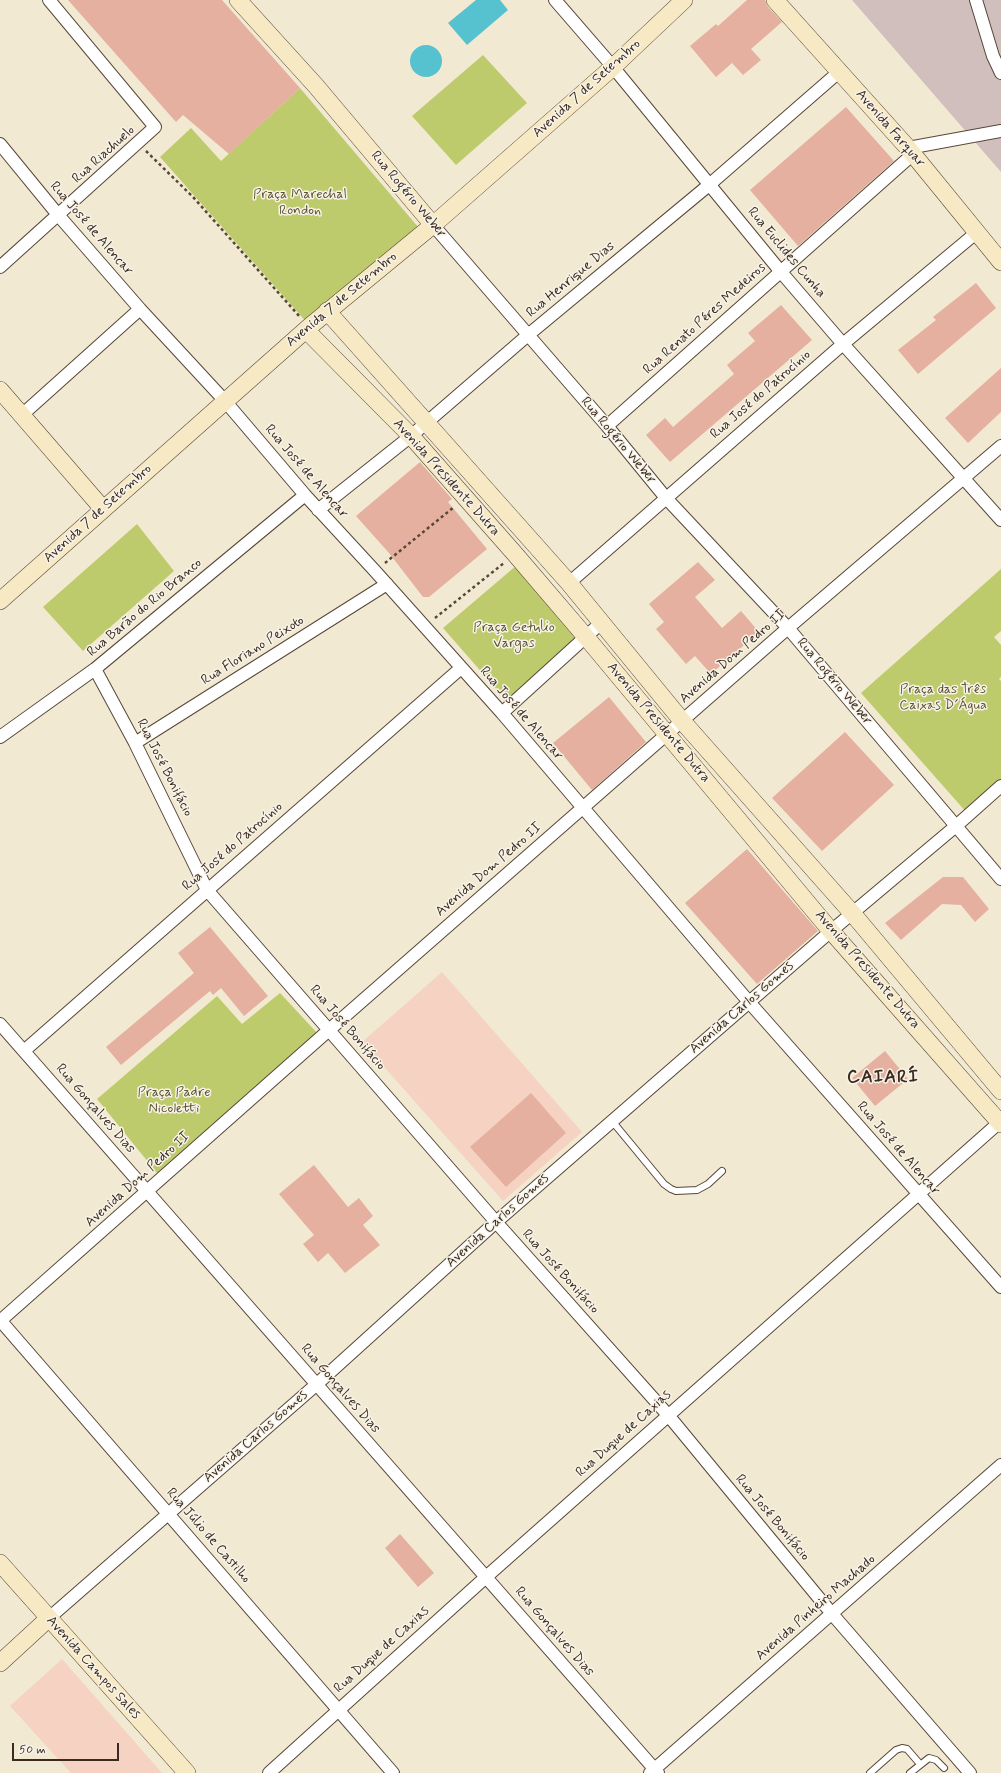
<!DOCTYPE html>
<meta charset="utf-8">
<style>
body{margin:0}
#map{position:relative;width:1001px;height:1773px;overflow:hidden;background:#f2e9d3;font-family:Mynerve,sans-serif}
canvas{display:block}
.scale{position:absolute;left:12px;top:1743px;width:107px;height:18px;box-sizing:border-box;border:2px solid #3b2a1e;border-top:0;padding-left:5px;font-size:12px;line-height:14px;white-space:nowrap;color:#3b2a1e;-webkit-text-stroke:3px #f7f3e8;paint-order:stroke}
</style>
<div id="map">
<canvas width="1001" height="1773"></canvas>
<div class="scale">50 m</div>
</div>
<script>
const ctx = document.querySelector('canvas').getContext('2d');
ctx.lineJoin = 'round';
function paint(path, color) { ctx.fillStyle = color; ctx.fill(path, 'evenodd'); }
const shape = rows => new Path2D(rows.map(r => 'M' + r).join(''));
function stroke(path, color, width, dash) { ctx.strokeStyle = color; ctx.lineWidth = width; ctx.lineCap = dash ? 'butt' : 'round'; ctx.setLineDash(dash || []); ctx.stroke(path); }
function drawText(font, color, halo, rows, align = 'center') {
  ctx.font = font + ' Mynerve,sans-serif'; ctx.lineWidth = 3; ctx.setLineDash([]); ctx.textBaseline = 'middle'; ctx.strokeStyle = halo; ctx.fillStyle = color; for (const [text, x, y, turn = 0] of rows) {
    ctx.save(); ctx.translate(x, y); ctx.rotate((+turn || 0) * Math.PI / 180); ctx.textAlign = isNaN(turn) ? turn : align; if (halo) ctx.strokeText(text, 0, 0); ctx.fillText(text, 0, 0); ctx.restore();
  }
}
const built = shape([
 [442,972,582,1132,503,1201,362,1042],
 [62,1659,162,1773,71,1773,10,1706]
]);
const industrial = shape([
 [852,0,1001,0,1001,172]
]);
const green = shape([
 [483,55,527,103,456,165,412,116],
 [300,88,419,228,309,325,160,157,191,128,221,161],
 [137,524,174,571,83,651,43,607],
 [517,565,586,644,513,708,443,628],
 [1001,569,1001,631,994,637,1001,645,1001,677,999,679,1001,681,1001,782,967,813,861,693],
 [280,993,319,1035,167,1176,157,1173,97,1099,217,996,242,1024]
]);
const water = shape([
 [476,0,500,0,508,10,467,45,448,23],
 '410 61a16 16 0 1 1 32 0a16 16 0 1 1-32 0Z'
]);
const building = shape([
 [68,0,222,0,300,88,229,154,183,115,176,122],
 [747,0,765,0,768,7,782,22,751,49,761,60,743,75,732,63,716,77,690,46,716,24,718,26],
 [846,107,894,161,798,246,750,190],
 [976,283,996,308,918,374,898,350,936,320,933,317],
 [781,305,812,340,670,462,646,435,665,418,673,427,734,374,727,365,755,341,748,333],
 [1001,368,1001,412,968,443,945,418],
 [420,462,452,499,448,502,487,549,429,597,423,597,389,553,356,516],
 [698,562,715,580,695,597,722,628,741,611,759,632,711,674,695,656,686,664,656,629,664,622,649,604],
 [609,697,646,742,592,790,553,743],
 [845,732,894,785,822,851,772,798],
 [747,849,818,931,757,984,685,903],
 [943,877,963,877,989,909,975,922,961,905,942,904,901,940,885,923],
 [210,927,268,996,244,1016,221,988,213,995,210,991,121,1065,106,1047,194,973,178,953],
 [885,1051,908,1079,875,1106,852,1078],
 [531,1093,566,1133,506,1187,470,1147],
 [314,1165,348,1207,359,1198,373,1216,363,1225,380,1245,345,1273,328,1253,318,1262,303,1244,314,1235,279,1194],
 [400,1534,434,1573,418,1587,385,1548]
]);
const path = shape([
 [146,151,193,197,300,317],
 [385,563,454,507],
 [435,618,504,563]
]);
const lane = shape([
 [612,1121,664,1184,671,1189,676,1191,697,1190,708,1184,722,1171],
 [870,1773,896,1750,902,1748,907,1749,920,1764],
 [910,1773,929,1758,936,1760,944,1768]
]);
const street = shape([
 [555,0,613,67,781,272,843,344,1001,520],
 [976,0,993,56,1001,73],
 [0,144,59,216,140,309,225,401,305,495,375,571,502,713,749,1002,1001,1287],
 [908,148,1001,131],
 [433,225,607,426,666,498,788,628,1001,879],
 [0,267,155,127,49,0],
 [23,414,140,309],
 [607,426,912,155],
 [318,510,411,436,528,335,709,185,840,71],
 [569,583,843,344,976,233],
 [95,669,135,743,207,890,496,1222,668,1415,833,1615,970,1773],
 [502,713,601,623],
 [0,737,95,669,305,495],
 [135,743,387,584],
 [0,1024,658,1773],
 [25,1050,461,668],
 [0,1320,393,1773],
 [0,1321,329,1030,788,628,1001,446],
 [49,1618,317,1384,496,1222,831,931,956,826,1001,786],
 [269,1773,486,1577,1001,1121],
 [650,1773,1001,1465]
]);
const secondary = shape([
 [238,0,316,86,433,225],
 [775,0,908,148,1001,262],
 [327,311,569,583,683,722,853,914,1001,1091],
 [306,330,411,436,515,554,586,637,831,931,1001,1124],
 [0,390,103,509],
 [0,601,309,327,433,225,613,67,684,0],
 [0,1563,187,1773],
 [0,1663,49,1618]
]);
const streetNames = [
 ["Avenida 7 de Setembro",587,89,-42],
 ["Avenida Farquar",890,129,49],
 ["Rua Riachuelo",104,155,-42],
 ["Rua Rogério Weber",408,195,50],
 ["Rua José de Alencar",91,229,49],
 ["Rua Euclides Cunha",786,253,50],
 ["Rua Henrique Dias",571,280,-40],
 ["Avenida 7 de Setembro",342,300,-40],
 ["Rua Renato Péres Medeiros",705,319,-42],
 ["Rua José do Patrocínio",761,395,-41],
 ["Rua Rogério Weber",618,441,50],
 ["Rua José de Alencar",306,472,49],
 ["Avenida Presidente Dutra",446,478,48],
 ["Avenida 7 de Setembro",98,514,-42],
 ["Rua Barão do Rio Branco",145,608,-40],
 ["Rua Floriano Peixoto",253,651,-32],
 ["Avenida Dom Pedro II",733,657,-41],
 ["Rua Rogério Weber",834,682,50],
 ["Rua José de Alencar",521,714,49],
 ["Avenida Presidente Dutra",658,723,50],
 ["Rua José Bonifácio",164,768,63],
 ["Rua José do Patrocínio",233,847,-41],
 ["Avenida Dom Pedro II",489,870,-41],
 ["Avenida Presidente Dutra",867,970,49],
 ["Avenida Carlos Gomes",742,1008,-41],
 ["Rua José Bonifácio",347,1028,49],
 ["Rua Gonçalves Dias",95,1109,49],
 ["Rua José de Alencar",898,1149,49],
 ["Avenida Dom Pedro II",138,1180,-42],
 ["Avenida Carlos Gomes",498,1221,-42],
 ["Rua José Bonifácio",560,1272,48],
 ["Rua Gonçalves Dias",340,1389,49],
 ["Rua Duque de Caxias",624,1434,-42],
 ["Avenida Carlos Gomes",256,1437,-41],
 ["Rua José Bonifácio",772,1518,50],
 ["Rua Júlio de Castilho",208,1536,49],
 ["Avenida Pinheiro Machado",816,1608,-41],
 ["Rua Gonçalves Dias",554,1632,49],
 ["Rua Duque de Caxias",382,1650,-42],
 ["Avenida Campos Sales",93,1668,48]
];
const parkNames = [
 ["Praça Marechal",300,195],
 ["Rondon",300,211],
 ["Praça Getulio",514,628],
 ["Vargas",514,644],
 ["Praça das Três",943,690],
 ["Caixas D´Água",943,706],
 ["Praça Padre",174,1093],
 ["Nicoletti",174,1109]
];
const districtNames = [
 ["CAIARÍ",883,1078]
];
paint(built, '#f5d2c2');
paint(industrial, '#d1bfbd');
paint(green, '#becb6d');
paint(water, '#56c2cf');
paint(building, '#e5b09f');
stroke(lane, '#564739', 8);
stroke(street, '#564739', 14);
stroke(secondary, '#564739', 18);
stroke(path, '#564739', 2.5, [3, 3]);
stroke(lane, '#fff', 6);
stroke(street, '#fff', 12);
stroke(secondary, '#f6e9c3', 17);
drawText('14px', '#3b2a1e', '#f7f3e8', streetNames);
drawText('14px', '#5c5232', '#f7f3e8', parkNames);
ctx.letterSpacing = '1px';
drawText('bold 18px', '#3b2a1e', '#f7f3e8', districtNames);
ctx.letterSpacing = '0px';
</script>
